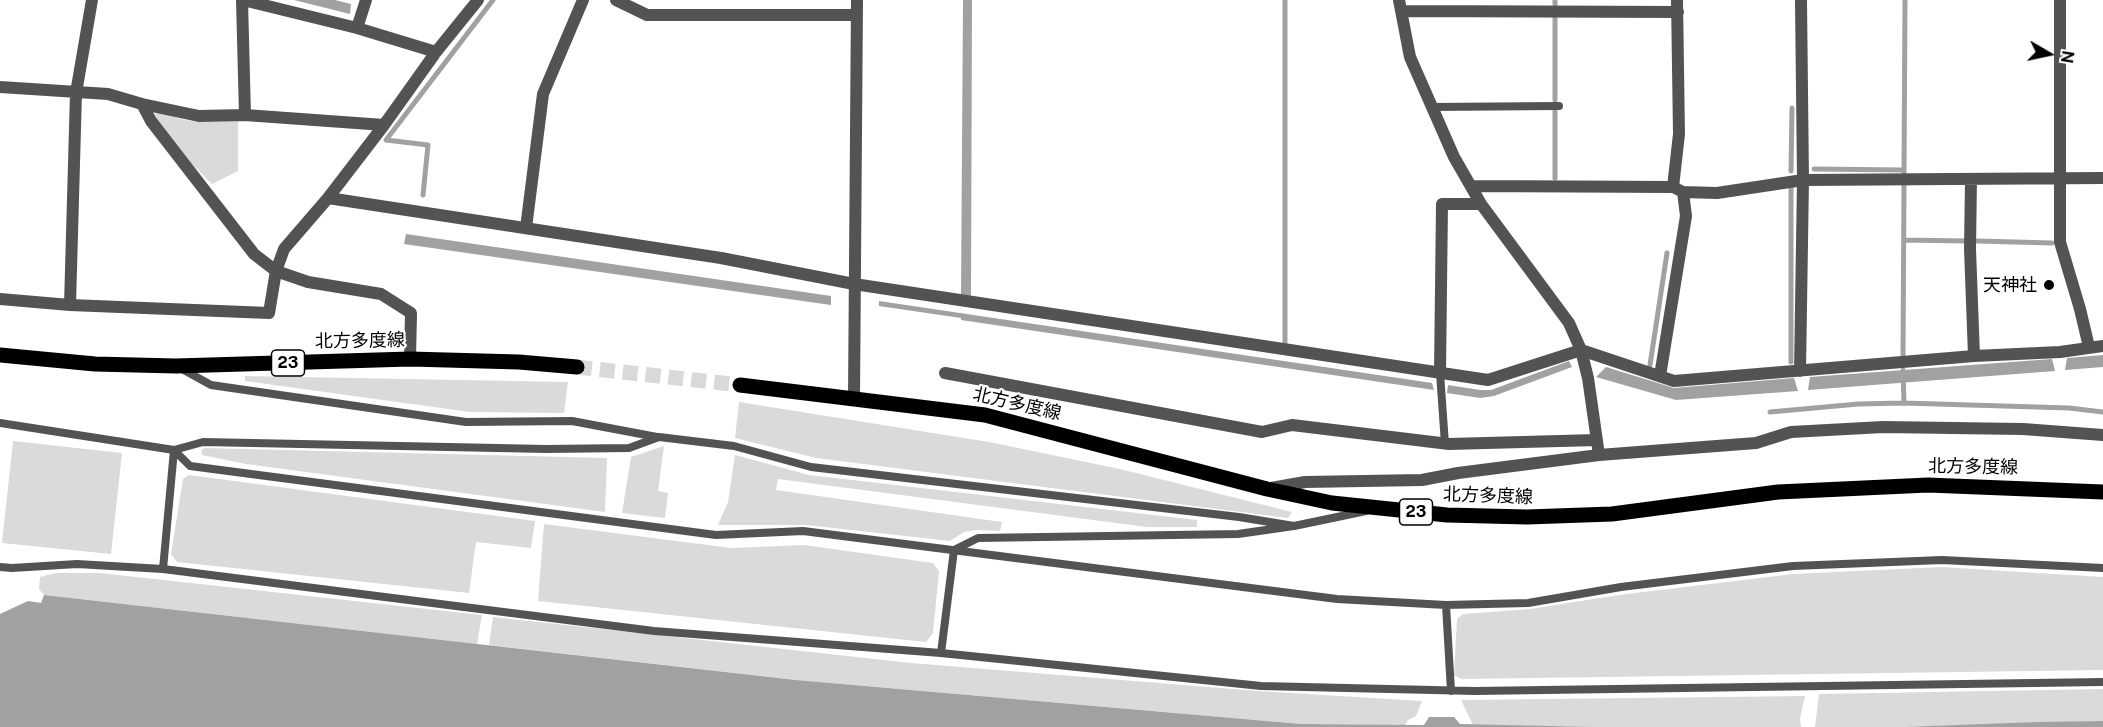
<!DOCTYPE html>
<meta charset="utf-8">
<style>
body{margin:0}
#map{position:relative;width:2103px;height:727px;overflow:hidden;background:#fff;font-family:"Public Sans",sans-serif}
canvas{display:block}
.north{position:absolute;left:2019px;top:24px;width:60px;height:60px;-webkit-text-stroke:4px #fff;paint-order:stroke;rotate:99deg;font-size:16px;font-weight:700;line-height:24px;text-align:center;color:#000}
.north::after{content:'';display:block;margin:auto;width:21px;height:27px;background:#000;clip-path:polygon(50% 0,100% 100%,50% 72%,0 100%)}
</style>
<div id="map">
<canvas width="2103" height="727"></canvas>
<div class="north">N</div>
</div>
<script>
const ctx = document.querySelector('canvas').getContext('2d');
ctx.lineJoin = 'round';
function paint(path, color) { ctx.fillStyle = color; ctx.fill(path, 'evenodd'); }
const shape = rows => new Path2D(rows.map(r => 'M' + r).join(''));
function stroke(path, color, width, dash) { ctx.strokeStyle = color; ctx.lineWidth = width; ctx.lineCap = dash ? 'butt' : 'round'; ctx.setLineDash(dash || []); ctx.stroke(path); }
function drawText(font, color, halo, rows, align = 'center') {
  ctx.font = font + ' "Public Sans","Noto Sans JP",sans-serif'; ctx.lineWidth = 4.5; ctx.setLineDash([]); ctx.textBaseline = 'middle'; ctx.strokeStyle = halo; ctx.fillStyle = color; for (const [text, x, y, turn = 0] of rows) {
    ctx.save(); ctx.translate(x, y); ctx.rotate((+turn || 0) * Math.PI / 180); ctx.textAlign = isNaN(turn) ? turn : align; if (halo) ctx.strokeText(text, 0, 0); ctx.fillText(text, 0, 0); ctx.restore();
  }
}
const green = shape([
 [159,112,185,120,198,121,238,119,238,171,212,184,179,151,156,121,154,115],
 [245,376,568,382,564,413,470,412,245,381],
 [739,402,989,442,1120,469,1292,512,1288,518,816,458,735,438],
 [13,441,122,453,111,554,2,543],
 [664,446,658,491,668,493,665,518,622,513,631,457],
 [204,448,607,458,605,512,246,464,202,455,201,451],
 [735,455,809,475,1197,520,1197,527,1147,527,778,479,776,490,1002,522,1000,531,977,530,964,532,950,541,806,525,718,525,728,502],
 [189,475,535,521,531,548,476,542,469,593,177,562,171,554,183,479],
 [544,524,731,548,804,545,933,563,939,571,933,633,926,642,538,601],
 [1942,567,2103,577,2103,670,1461,679,1454,675,1457,619,1463,614,1530,609,1619,595,1793,574],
 [56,573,100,573,482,615,477,644,44,595,39,589,40,577],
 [493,617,911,663,1258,691,1422,701,1416,716,1408,720,1405,725,1301,724,796,680,489,645],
 [2103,689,2103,721,1903,727,1815,727,1819,694],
 [1805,696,1800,719,1801,727,1595,727,1473,725,1461,700]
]);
const water = shape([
 [294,0,335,0,351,4,350,14],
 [963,0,972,0,971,296,961,295],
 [406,234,831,296,831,305,404,244],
 [879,301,1432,383,1434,390,961,320,961,318,879,306],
 [2103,355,2103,367,2065,370,2067,358],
 [2052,359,2055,371,1808,390,1810,377],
 [1569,361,1572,367,1494,396,1480,398,1447,393,1448,385,1480,390,1491,390],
 [1606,367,1674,388,1794,378,1798,391,1676,400,1596,377],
 [44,595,796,680,1301,724,1424,725,1429,717,1454,717,1460,724,1595,727,0,727,0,614,28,601,41,603],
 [2103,721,2103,727,1903,727,2038,722]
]);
const stream = shape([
 [1555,4,1555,0],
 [1555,100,1555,17],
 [1555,111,1555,178],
 [1814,169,1904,170],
 [1791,171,1792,108],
 [1904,173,1905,0],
 [423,195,428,145,386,140,493,0],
 [1904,240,1966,241],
 [1977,241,2052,243],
 [1285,343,1285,0],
 [1903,355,1904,185],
 [1791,362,1791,185],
 [1650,365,1667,253],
 [1903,370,1904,403],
 [1770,412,1858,404,1904,403,2069,408,2103,412]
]);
const primaryTunnel = shape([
 [577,367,740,385]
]);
const service = shape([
 [1431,107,1559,106],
 [182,369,211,385,466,422,572,421,657,437],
 [1440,373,1445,444],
 [0,423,174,450,190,466,716,535,803,531,1337,599,1446,605,1528,603,1621,587,1793,566,1942,560,2103,568],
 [0,567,12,568,77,564,163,569,654,631,941,653,1261,686,1475,691,2103,682],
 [163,569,174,450,203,442,546,449,629,448,659,437,734,446,811,467,1239,517,1294,526],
 [1446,605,1451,691],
 [941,653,954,550,978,538,1238,534,1294,526,1366,511]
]);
const minor = shape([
 [242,0,245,115],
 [243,0,357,28,436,52],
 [2060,0,2060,242,2080,309,2089,347],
 [1401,11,1678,12],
 [357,28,366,0],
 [0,87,108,94,142,104,151,121,254,254,276,271,308,282,381,294,411,313,410,359],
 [142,104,199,116,245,115,384,125],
 [1971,179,1970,249,1974,356],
 [1471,186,1673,187],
 [1683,192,1717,193,1803,180,2103,178],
 [328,198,721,258,854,284,1488,380,1581,350,1674,381,1974,356,2060,352,2103,346],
 [0,299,70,305,269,313,276,271,284,249,328,198,384,125,436,52,478,0],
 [70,305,76,93,92,0],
 [1800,371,1803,180,1801,0],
 [945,373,1262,432,1292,425,1449,444,1597,440],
 [1440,373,1442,204,1481,204],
 [1660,376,1686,216,1683,192,1673,187,1679,134,1677,0],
 [1599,455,1756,443,1791,432,1883,427,2023,429,2103,435],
 [1271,488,1305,482,1422,480,1458,473,1599,455,1588,378,1581,350,1569,323,1481,204,1454,157,1410,57,1399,0]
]);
const tertiary = shape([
 [616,0,647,15,857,15],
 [526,228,543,94,583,0],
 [854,397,857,0]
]);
const primary = shape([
 [0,355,95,364,176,366,410,359,519,362,577,367],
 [740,385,985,415,1267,489,1332,503,1447,515,1527,517,1612,514,1778,492,1928,485,2103,492]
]);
const markers = [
 [2049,285,6,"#000"]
];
const shields = [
 [288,363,33],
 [1416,512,33]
];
const shieldNames = [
 ["23",288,363],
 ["23",1416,512]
];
const poiNames = [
 ["天神社",2037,285]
];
const streetNames = [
 ["北方多度線",360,341,-1],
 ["北方多度線",1017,404,13],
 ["北方多度線",1973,467,1],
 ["北方多度線",1488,496,2]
];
paint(green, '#dadada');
paint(water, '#a1a1a1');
stroke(stream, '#a1a1a1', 5);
stroke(primaryTunnel, '#d9d9d9', 15, [15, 8]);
stroke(service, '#535353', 8);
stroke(minor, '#535353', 12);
stroke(tertiary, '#535353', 12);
stroke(primary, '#000', 15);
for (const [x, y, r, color] of markers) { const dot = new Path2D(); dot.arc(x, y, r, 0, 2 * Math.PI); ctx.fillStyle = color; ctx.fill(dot); stroke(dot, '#fff', 2); }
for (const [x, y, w] of shields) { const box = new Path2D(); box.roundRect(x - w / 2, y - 13, w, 26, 4.5); ctx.fillStyle = '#fff'; ctx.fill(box); stroke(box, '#000', 1.5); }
drawText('bold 16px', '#000', null, shieldNames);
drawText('18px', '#000', '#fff', poiNames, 'right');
drawText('18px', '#000', '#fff', streetNames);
</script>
